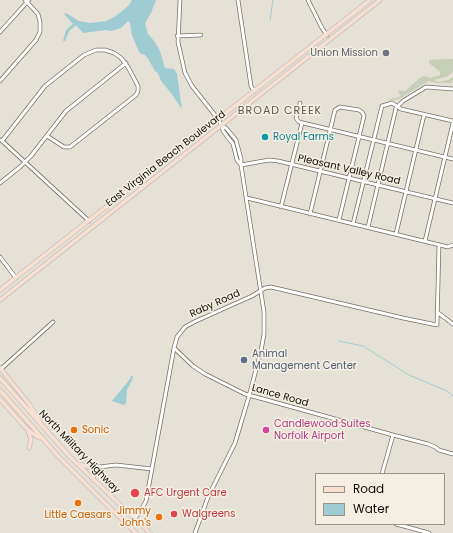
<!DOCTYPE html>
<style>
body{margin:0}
#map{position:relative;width:453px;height:533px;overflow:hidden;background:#e6e1d6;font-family:Poppins,sans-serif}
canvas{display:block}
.legend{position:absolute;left:315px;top:473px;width:130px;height:52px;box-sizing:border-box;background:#f4eee3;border:1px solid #98948c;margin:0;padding:5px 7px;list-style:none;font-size:12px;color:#0f0d09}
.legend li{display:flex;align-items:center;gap:8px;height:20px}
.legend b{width:20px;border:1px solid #98948c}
</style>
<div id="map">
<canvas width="453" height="533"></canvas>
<ul class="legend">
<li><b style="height:5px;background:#f8dfd0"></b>Road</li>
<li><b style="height:11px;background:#9fcbd3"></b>Water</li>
</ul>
</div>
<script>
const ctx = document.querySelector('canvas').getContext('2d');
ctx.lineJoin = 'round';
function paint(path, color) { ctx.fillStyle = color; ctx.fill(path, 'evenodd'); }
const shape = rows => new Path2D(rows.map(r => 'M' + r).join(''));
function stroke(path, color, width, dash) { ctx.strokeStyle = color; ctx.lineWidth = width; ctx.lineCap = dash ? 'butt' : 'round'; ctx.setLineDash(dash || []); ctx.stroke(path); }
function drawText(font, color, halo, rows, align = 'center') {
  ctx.font = font + ' Poppins,sans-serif'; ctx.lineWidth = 3; ctx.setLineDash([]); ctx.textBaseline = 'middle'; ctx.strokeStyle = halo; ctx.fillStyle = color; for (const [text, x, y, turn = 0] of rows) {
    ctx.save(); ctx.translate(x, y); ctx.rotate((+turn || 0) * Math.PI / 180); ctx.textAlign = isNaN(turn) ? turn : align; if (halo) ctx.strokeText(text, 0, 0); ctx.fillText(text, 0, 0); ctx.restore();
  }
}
const green = shape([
 [447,59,453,59,453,72,446,77,433,80,439,82,448,80,453,77,453,80,451,83,436,83,429,81,399,99,391,101,387,100,399,97,400,96,398,90,405,91,421,77,425,76,430,78,440,75,440,72,429,63,429,60]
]);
const water = shape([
 [132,0,156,0,151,13,145,23,148,34,155,42,160,51,165,68,174,69,177,74,182,109,171,93,161,81,158,73,155,71,147,57,144,54,143,55,139,52,132,35,130,23,128,21,121,28,111,31,106,30,83,33,77,26,75,26,69,31,65,41,63,41,66,30,73,24,64,14,66,13,79,21,90,23,106,21,114,17,121,12,129,5],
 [131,376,133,376,132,380,127,390,126,403,124,405,112,401,130,379]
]);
const stream = shape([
 [270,20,273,0],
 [339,341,363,346,409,375,447,391,453,396]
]);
const minor = shape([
 [180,0,178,42,185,73,192,86,218,119,222,126,223,131,233,144,237,160,241,165],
 [238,0,251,86,254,91],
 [308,0,322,28,327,35],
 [0,32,29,0],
 [177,36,201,35],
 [0,81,36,40,40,32,40,22,38,14,25,0],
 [300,103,296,118,299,122,453,159],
 [1,140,89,221],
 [2,141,45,86,84,55,96,50,105,50,114,53,121,58,128,67,138,86,138,91,136,95,70,147,64,147,47,136],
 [241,165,269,160,278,161,453,203],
 [0,183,20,167,31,156,66,111,126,63],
 [247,198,448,247,453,245],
 [281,207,302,123],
 [310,214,335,110,340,107,359,110,362,112,364,116,339,220],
 [353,224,382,106,392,103,401,109,453,121],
 [368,227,396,108,403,101,426,87,453,89],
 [396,234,424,115],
 [425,241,453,123],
 [0,257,16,278],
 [437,312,453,324],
 [174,348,193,366,205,374,245,394,393,435],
 [1,369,53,322],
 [99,467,116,465,152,469],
 [382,474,393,435,428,444,435,447,439,450,453,454],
 [396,524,429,533],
 [128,525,140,512,146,501,174,348,177,337,185,327,194,322,252,296,265,288,271,287,403,318,437,325,439,245],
 [195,533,208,497,235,443,249,396,261,351,264,334,264,312,241,165,241,159,236,140,226,128,222,126]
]);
const major = shape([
 [0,290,370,0],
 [0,300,380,0],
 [0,368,29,404,40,421],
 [0,378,70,457,150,533],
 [0,390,59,457,103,501,136,533],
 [0,399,25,427,36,436,40,438],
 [28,431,31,439,29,448],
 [78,464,89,467,99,467],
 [93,480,94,472,98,467]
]);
const markers = [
 [386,53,4,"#6b7280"],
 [265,137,4,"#0f9aa8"],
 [244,360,4,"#5c6f8a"],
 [74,430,4,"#e8710a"],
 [266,430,4,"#d1479c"],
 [135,493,5,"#e0444e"],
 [78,503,4,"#e8710a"],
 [174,514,4,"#e0444e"],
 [159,517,4,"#e8710a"]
];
const worshipNames = [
 ["Union Mission",378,53]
];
const cultureNames = [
 ["Royal Farms",273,137]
];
const streetNames = [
 ["East Virginia Beach Boulevard",166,159,-38],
 ["Pleasant Valley Road",349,170,13],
 ["Raby Road",215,304,-24],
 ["Lance Road",280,396,16],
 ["North Military Highway",79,452,46]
];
const serviceNames = [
 ["Animal",252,354],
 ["Management Center",252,366]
];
const hotelNames = [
 ["Candlewood Suites",274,424],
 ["Norfolk Airport",274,436]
];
const foodNames = [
 ["Sonic",82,430],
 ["Jimmy",151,511,"right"],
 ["John's",151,523,"right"],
 ["Little Caesars",78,515,"center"]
];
const healthNames = [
 ["AFC Urgent Care",144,493],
 ["Walgreens",182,514]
];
const neighbourhoodNames = [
 ["BROAD CREEK",280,111]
];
paint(green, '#c7cfb7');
paint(water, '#9fcbd3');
stroke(stream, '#9fcbd3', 1);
stroke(minor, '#747066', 4.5);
stroke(major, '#c1c0bf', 5);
stroke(minor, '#fff', 3);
stroke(major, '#f8dfd0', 3.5);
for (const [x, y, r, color] of markers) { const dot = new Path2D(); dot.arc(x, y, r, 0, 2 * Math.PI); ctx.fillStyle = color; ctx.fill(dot); stroke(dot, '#f4eee3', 1.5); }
drawText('10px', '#5b616d', '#f4eee3', worshipNames, 'right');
drawText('10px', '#0d838f', '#f4eee3', cultureNames, 'left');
drawText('10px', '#0f0d09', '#f4eee3', streetNames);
drawText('10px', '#4e5e75', '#f4eee3', serviceNames, 'left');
drawText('10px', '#b23c85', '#f4eee3', hotelNames, 'left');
drawText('10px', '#c56008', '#f4eee3', foodNames, 'left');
drawText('10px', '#be3a42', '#f4eee3', healthNames, 'left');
ctx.letterSpacing = '1px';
drawText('11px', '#5c574e', '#f4eee3', neighbourhoodNames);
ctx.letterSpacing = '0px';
</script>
